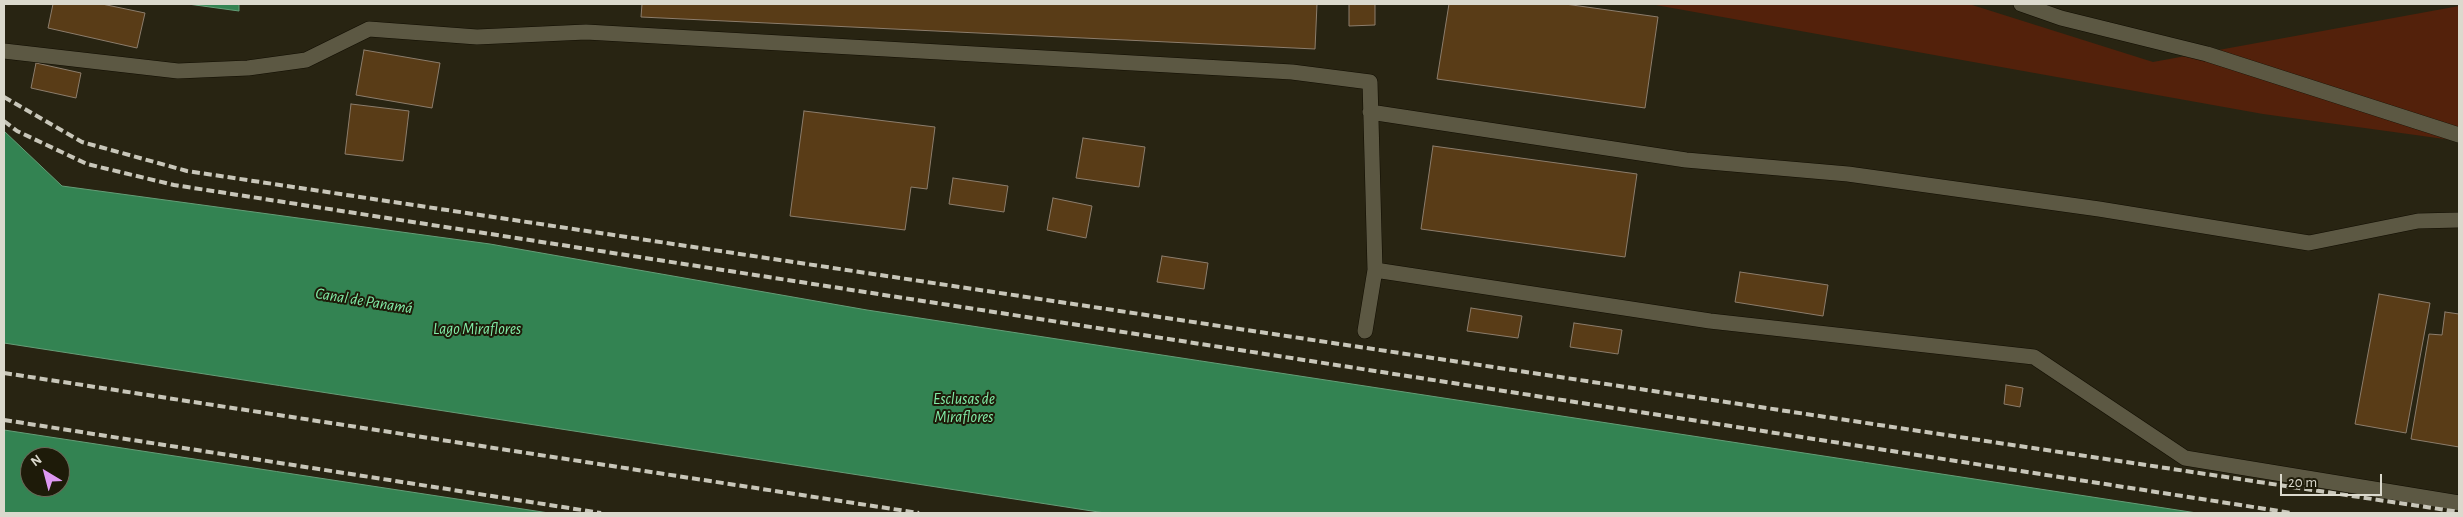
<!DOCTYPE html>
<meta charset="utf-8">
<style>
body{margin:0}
#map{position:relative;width:2463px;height:517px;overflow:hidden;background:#282412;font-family:"Alegreya Sans",sans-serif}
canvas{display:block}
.frame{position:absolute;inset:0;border:5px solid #dbd9cd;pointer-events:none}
.north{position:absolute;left:20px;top:447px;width:50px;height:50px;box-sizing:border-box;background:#1e1b09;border:1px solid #6a6757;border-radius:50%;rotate:323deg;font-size:14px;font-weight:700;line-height:20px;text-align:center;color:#dbd9cd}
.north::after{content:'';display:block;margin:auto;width:18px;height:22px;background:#de98f2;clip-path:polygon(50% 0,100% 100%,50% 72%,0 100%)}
.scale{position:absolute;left:2280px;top:474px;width:102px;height:22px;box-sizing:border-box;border:2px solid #dbd9cd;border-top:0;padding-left:6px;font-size:15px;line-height:18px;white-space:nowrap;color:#dbd9cd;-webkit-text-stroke:4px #1e1b09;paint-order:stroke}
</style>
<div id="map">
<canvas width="2463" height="517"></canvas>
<div class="frame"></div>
<div class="north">N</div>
<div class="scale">20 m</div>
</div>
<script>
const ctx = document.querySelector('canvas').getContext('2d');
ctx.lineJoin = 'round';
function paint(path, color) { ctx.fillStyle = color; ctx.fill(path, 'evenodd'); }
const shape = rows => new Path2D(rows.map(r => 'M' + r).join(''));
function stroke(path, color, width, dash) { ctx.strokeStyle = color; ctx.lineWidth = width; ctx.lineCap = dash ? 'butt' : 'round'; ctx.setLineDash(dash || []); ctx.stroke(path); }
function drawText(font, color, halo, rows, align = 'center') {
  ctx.font = font + ' "Alegreya Sans",sans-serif'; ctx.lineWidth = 4; ctx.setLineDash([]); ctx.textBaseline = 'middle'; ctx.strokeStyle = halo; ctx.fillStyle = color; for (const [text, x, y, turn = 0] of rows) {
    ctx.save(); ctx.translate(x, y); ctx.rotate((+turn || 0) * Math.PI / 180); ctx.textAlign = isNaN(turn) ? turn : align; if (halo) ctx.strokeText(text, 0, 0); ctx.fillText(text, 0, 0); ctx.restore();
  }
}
const green = shape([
 [1650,4,1969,4,2153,62,2459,6,2459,141,2263,114]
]);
const water = shape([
 [188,4,239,4,239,11,188,4],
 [4,131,62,186,490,244,867,310,2197,513,1105,513,4,343,4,131],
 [4,430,549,513,4,513,4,430],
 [30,457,60,457,60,487,30,487,30,457]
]);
const building = shape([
 [53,4,102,4,145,13,137,48,48,28,53,4],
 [642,4,1317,4,1315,49,641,17,642,4],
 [1349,4,1375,4,1375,25,1349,26,1349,4],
 [1449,4,1565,4,1658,17,1645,108,1437,79,1449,4],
 [364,50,440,63,432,108,356,95,364,50],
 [36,63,81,73,76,98,31,88,36,63],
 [351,104,409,111,403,161,345,154,351,104],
 [804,111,935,127,927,189,911,187,905,230,790,216,804,111],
 [1083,138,1145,147,1139,187,1076,178,1083,138],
 [1433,146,1637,174,1625,257,1421,229,1433,146],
 [953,178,1008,186,1004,212,949,204,953,178],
 [1053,198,1092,206,1086,238,1047,230,1053,198],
 [1162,256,1208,263,1204,289,1157,282,1162,256],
 [1740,272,1828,285,1823,316,1735,302,1740,272],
 [2379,294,2430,303,2406,433,2355,424,2379,294],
 [1471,308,1522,316,1518,338,1467,331,1471,308],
 [2445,312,2459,314,2459,447,2411,439,2429,334,2442,335,2445,312],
 [1574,323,1622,330,1618,354,1570,347,1574,323],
 [2006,385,2023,388,2020,407,2004,404,2006,385]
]);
const lane = shape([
 [2021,4,2061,18,2207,54,2459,135],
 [4,51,178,71,248,68,306,60,369,29,477,37,586,32,1292,72,1370,82,1375,270,1365,331],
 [1370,112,1686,160,1848,174,2099,209,2309,243,2418,221,2459,220],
 [1375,270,1710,321,2034,357,2185,458,2459,503]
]);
const rail = shape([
 [4,97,82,142,187,171,2459,512],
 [4,121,17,131,87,164,174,185,2292,513],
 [4,373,919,513],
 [4,420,601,513]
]);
const waterNames = [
 ["Canal de Panamá",364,301,9],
 ["Lago Miraflores",477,329],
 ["Esclusas de",964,399],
 ["Miraflores",964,417]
];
paint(green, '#53210b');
paint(water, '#338352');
stroke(water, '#659d77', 1);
paint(building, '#593c17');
stroke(building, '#8c7d6c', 1);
stroke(lane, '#110d00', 16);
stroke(lane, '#5c5843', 15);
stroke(rail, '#c8c6b9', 4, [8, 4]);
drawText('italic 16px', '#82eda8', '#1e1b09', waterNames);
</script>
